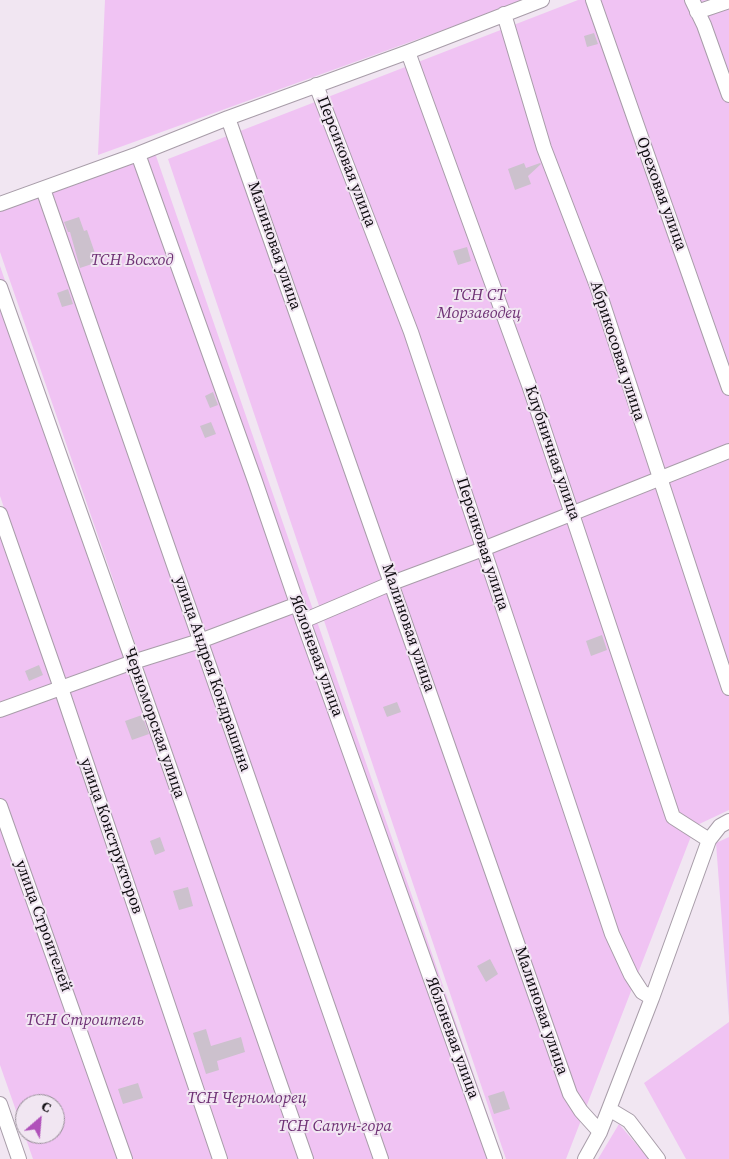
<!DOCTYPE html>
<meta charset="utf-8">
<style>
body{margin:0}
#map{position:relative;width:729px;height:1159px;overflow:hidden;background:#f1e6f2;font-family:"Source Serif 4",serif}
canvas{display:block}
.north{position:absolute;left:15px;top:1094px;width:50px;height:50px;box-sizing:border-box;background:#f1e6f2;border:1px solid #968e97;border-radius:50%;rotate:27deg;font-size:14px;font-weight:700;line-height:20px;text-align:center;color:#0e0b0f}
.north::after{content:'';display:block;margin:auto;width:18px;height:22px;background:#b051ba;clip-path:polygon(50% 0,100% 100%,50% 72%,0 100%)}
</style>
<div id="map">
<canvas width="729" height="1159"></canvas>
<div class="north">С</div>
</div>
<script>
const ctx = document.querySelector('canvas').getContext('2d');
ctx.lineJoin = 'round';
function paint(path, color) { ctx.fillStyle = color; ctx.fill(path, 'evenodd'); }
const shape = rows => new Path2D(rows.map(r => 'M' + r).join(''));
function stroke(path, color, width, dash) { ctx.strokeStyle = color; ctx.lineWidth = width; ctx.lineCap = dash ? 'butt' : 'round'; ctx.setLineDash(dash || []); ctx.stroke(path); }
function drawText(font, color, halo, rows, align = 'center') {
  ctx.font = font + ' "Source Serif 4",serif'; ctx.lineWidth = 4; ctx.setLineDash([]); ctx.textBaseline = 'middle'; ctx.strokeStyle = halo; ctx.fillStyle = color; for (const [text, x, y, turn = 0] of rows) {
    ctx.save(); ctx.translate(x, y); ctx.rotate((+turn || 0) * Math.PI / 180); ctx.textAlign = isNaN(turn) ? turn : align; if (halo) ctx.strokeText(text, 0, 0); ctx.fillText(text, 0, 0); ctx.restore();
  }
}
const green = shape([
 [105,0,526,0,98,155],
 [578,0,729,0,729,810,695,826,566,1159,506,1159,168,159],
 [155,153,503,1159,386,1159,49,194],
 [43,193,379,1159,313,1159,0,252,0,209],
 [0,266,308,1159,228,1159,0,496],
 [0,508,223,1159,33,1159,0,1065],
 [25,1104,55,1104,55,1134,25,1134],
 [729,837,729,1017,716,843],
 [729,1022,729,1159,686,1159,644,1083],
 [619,1124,649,1159,598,1159]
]);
const building = shape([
 [594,33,598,44,587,47,584,36],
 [524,163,526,168,540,163,541,164,528,176,531,184,515,190,508,169],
 [79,217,84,231,87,230,98,262,80,268,70,232,68,232,64,222],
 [467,247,471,261,458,265,453,251],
 [68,289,73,304,62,307,57,293],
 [213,392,218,405,210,408,205,396],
 [211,422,216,434,205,438,200,426],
 [602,635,607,650,591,656,586,641],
 [39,665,43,675,29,681,25,671],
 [397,702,401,712,387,717,383,707],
 [142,715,149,734,132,740,125,721],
 [160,837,165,851,155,855,150,841],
 [188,887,193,906,179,910,173,891],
 [490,959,498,974,486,982,477,966],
 [206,1029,211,1046,241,1037,245,1052,217,1061,219,1070,206,1074,193,1033],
 [138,1083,143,1098,123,1104,118,1089],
 [504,1091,510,1109,494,1114,488,1096]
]);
const minor = shape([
 [593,0,729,388],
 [692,0,704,25,729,95],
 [697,12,729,1],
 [504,14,544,148,597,286,729,688],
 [408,52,529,385,673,817,709,840],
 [316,85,411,332,612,934,631,975,642,992,652,998],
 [228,118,570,1094,581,1111,600,1132],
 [138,154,255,481,303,621,495,1159],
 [43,189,381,1159],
 [0,204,138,154,228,118,408,52,542,0],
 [0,287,133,662,306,1159],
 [0,514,61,688,220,1159],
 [303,621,392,583,483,549,729,451],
 [0,710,133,662,200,641,298,604],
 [0,806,125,1159],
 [0,1104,19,1159],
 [609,1109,629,1121,658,1159],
 [585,1159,600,1132,609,1109,652,998,709,840,720,826,729,821]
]);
const streetNames = [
 ["Персиковая улица",346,162,69],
 ["Ореховая улица",661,194,70],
 ["Малиновая улица",274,246,71],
 ["Абрикосовая улица",617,351,72],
 ["Клубничная улица",552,453,71],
 ["Персиковая улица",482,544,72],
 ["Малиновая улица",408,628,71],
 ["Яблоневая улица",316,656,70],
 ["улица Андрея Кондрашина",212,674,71],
 ["Черноморская улица",154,723,71],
 ["улица Конструкторов",111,836,71],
 ["улица Строителей",43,926,70],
 ["Малиновая улица",541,1011,71],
 ["Яблоневая улица",452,1038,70]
];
const parkNames = [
 ["ТСН Восход",132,261],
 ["ТСН СТ",479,296],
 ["Морзаводец",479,314],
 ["ТСН Строитель",85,1021],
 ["ТСН Черноморец",247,1099],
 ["ТСН Сапун-гора",335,1127]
];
paint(green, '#f0c3f3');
paint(building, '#ccc1cd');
stroke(minor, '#a89da9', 16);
stroke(minor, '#fff', 14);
drawText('16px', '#0e0b0f', '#f1e6f2', streetNames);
drawText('italic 16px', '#6e3174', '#f1e6f2', parkNames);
</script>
